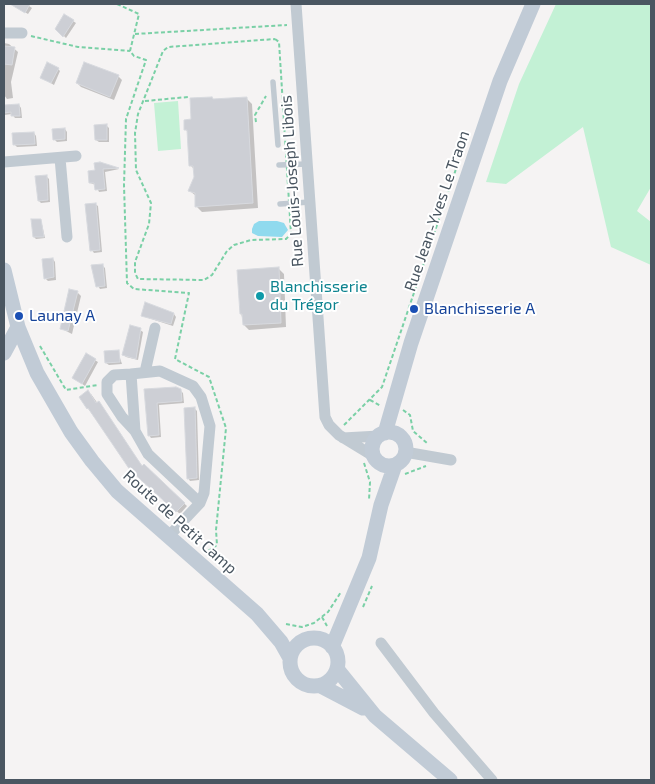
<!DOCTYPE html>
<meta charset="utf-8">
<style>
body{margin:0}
#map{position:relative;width:655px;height:784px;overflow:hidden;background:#f5f3f3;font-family:"Exo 2",sans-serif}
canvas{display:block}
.frame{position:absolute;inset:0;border:5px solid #4a5661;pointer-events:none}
</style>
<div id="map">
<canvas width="655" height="784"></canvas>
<div class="frame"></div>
</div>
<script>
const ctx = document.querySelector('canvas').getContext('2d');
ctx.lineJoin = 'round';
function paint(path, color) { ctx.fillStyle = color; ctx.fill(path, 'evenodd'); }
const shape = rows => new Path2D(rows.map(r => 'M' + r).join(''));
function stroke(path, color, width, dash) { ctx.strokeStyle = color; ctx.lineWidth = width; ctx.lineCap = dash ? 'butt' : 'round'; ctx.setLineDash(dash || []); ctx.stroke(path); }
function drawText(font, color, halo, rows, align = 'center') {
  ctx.font = font + ' "Exo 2",sans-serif'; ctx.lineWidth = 4; ctx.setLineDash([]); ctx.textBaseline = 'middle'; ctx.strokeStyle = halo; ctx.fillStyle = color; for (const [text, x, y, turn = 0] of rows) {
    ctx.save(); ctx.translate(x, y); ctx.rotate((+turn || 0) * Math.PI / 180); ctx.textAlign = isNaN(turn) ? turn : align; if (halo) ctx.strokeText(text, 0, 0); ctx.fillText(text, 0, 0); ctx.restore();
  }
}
const green = shape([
 [556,4,651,4,651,187,637,211,651,222,651,265,611,247,583,127,506,184,486,182,519,84],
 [178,101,181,149,158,151,154,103]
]);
const water = shape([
 [259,221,277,221,284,223,288,230,282,237,258,236,252,233,252,229,254,224]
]);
const shadow = shape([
 [16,4,26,4,32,8,28,14,18,8],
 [73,21,76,23,66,38,57,29],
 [4,43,9,44,18,52,11,82,13,98,7,99,4,95],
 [58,69,60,71,54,85,42,78],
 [118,76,122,80,114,100,81,87,77,83],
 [212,98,215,100,246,98,252,104,258,208,202,212,197,207,196,196,190,191,195,177,195,170,191,166,188,132,186,130],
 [19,105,21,108,22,118,15,118,12,114,4,115,4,107],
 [106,125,109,128,109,142,99,142,96,140],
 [65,129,67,132,67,141,57,142,54,139],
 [34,133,36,136,37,146,17,147,15,145],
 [96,164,119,169,105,172,107,191,99,192,96,185,90,183,96,171],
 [47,177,49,179,50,202,41,203,39,201],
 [95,204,98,206,102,252,94,253,92,250],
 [41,220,45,238,36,239,34,237],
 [53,259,55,262,56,280,48,281,45,278],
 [102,265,105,268,107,288,100,289,95,281,93,266],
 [279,269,284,274,286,327,249,330,244,325,241,313],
 [77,292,81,296,72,334,62,329],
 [174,314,176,317,173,326,142,316],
 [140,330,143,332,138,360,126,357,123,354],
 [118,352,122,364,109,365,106,363],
 [86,355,98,362,85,386,74,378],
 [146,390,180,390,183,393,184,403,159,405,161,437,151,438,149,435],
 [91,394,143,467,187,506,180,514,131,469,80,397],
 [195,409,197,411,199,480,190,481,188,478]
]);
const building = shape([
 [10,4,30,4,25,13,10,4],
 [64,14,74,20,63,37,55,29,64,14],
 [4,46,15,47,12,65,4,64,4,46],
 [47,62,59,68,51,83,40,78,47,62],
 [84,62,119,75,110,97,76,83,84,62],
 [212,97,213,99,247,97,253,203,195,207,195,193,188,191,194,177,193,166,189,166,187,130,184,130,184,120,191,119,190,98,212,97],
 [19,104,20,116,11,116,11,112,4,113,4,105,19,104],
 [107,124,107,140,95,140,94,125,107,124],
 [65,128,65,139,53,140,52,129,65,128],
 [34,132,35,144,13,145,12,133,34,132],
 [100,162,119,168,103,169,105,189,95,190,94,183,89,183,88,171,95,170,94,163,100,162],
 [47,175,48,200,38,201,35,176,47,175],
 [96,203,100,250,90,251,85,204,96,203],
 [31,219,41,219,44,237,33,237,31,219],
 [53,258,54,277,44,279,42,259,53,258],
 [103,264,105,286,96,287,91,265,103,264],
 [279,267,281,323,243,325,242,314,240,314,237,270,279,267],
 [69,289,78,291,68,331,60,329,69,289],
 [145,302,174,313,171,324,141,316,145,302],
 [130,325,141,328,136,359,122,355,130,325],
 [119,350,120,362,105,363,104,351,119,350],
 [86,353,96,359,82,384,72,378,86,353],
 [176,387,181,389,182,401,157,403,159,435,148,436,144,389,176,387],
 [88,390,96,403,99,401,142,466,144,464,185,503,176,512,130,470,88,408,87,409,79,397,88,390],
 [195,407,197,478,187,479,184,408,195,407]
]);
const path = shape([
 [117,4,139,14,130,51,134,56,146,60,126,119,124,185,127,283,134,289,189,293,175,359,209,377,226,428,216,530,217,545,205,553],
 [135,34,287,25],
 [31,36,78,47,130,51],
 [275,39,279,42,291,234,286,239,251,240,234,245,227,251,212,275,204,280,138,279,135,273,135,262,149,224,151,203,136,170,135,133,138,114,163,51,168,47,275,39],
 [145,101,188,97],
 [256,122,255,115,266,96],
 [40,346,66,390,98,385],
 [370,400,381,406],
 [403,410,410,415,413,431,428,444],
 [344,425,382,387,457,166],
 [364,463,370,482,369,500],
 [405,474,426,466],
 [363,607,372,586],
 [322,617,327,626],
 [286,624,302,627,314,623,328,612,341,592]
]);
const lane = shape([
 [273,82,278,145],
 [279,165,307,164],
 [280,204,310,202]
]);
const street = shape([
 [296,4,325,417,329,425,339,435,375,457],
 [4,33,22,33],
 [60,158,67,237],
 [4,162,76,156],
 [145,372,155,328],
 [131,374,114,375,107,382,107,394,122,417,135,431],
 [343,438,379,436],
 [405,452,451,460],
 [168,537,200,503,204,493,210,426,201,397,193,386,160,371,131,374,135,431,148,454,200,503],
 [381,643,434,713,492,780]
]);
const secondary = shape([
 [4,270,18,327,37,373,71,432,92,461,117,491,257,614,281,642,290,658],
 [4,353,18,327],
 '372 449a17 17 0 1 1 34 0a17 17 0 1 1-34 0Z',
 [385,433,411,343,500,81,533,4],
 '290 662a24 24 0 1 1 48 0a24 24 0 1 1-48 0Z',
 [332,647,369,558,381,505,395,465],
 [337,669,375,716,450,780],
 [321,686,363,708]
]);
const markers = [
 [260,296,5,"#0f9aa8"],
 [414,309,5,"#1a4fb4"],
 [19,316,5,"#1a4fb4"]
];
const streetNames = [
 ["Rue Louis-Joseph Libois",292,181,-94],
 ["Rue Jean-Yves Le Traon",437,211,-71],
 ["Route de Petit Camp",180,522,42]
];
const cultureNames = [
 ["Blanchisserie",270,287],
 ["du Trégor",270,305]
];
const transitNames = [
 ["Blanchisserie A",424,309],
 ["Launay A",29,316]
];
paint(green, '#c3f1d5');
paint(water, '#90daee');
paint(shadow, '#0003');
paint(building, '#cdcfd5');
stroke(building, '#d7d9de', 1);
stroke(path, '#7ad0a6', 2, [4, 2.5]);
stroke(lane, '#c1cad2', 5.5);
stroke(street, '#c1cad2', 11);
stroke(secondary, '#c1cbd6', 15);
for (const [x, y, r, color] of markers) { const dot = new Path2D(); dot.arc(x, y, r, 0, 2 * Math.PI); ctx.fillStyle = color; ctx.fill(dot); stroke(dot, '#fff', 2); }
drawText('16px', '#4a5661', '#fff', streetNames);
drawText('16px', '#0d838f', '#fff', cultureNames, 'left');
drawText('16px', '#164399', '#fff', transitNames, 'left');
</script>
